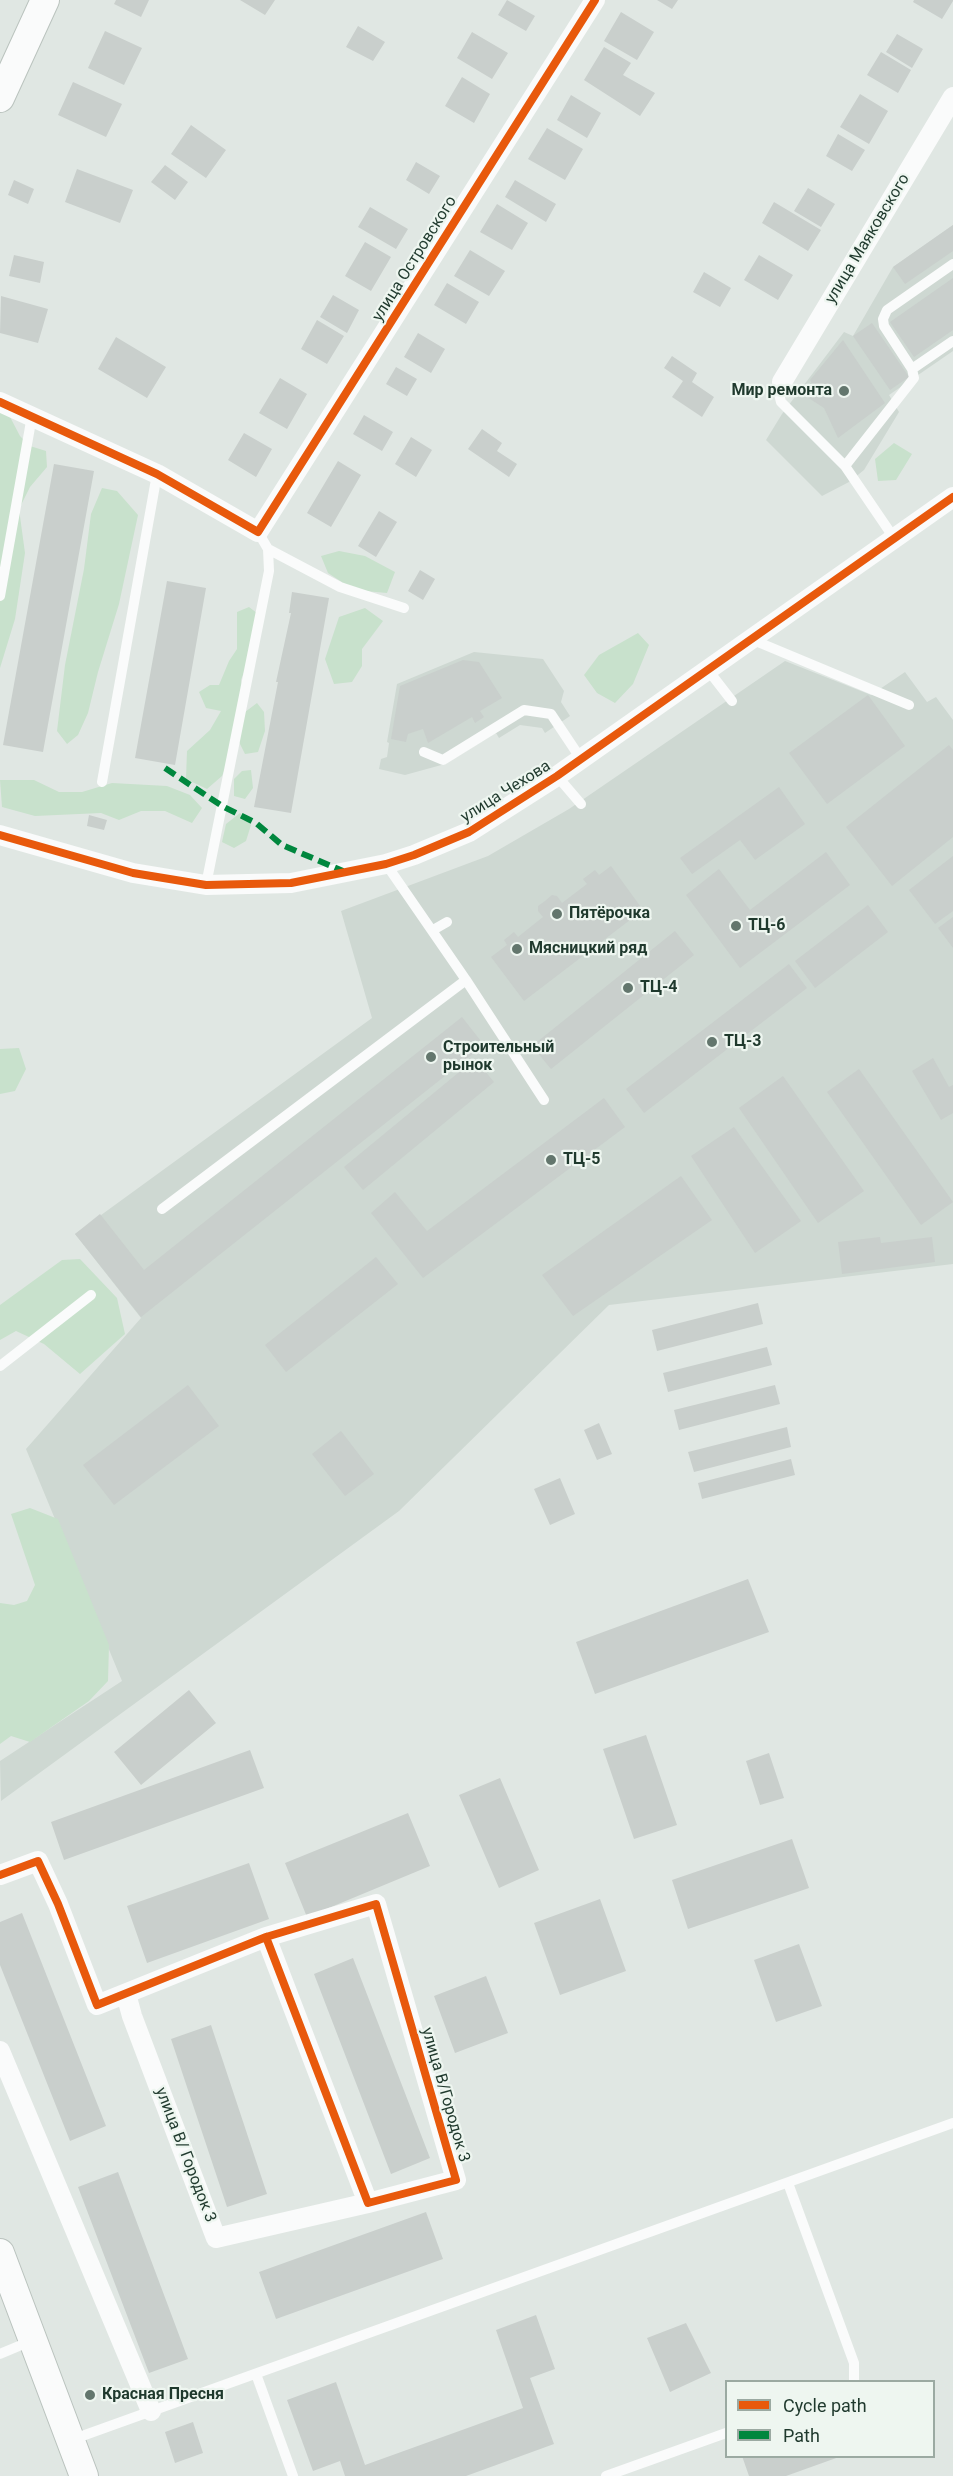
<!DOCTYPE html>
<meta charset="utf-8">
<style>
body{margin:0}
#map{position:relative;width:953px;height:2476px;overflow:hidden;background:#e0e7e3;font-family:Roboto,sans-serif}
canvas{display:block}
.legend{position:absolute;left:725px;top:2380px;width:210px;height:78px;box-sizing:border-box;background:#eef6f0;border:2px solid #9baaa2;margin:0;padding:8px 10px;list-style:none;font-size:18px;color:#1f392d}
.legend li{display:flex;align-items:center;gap:12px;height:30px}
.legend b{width:30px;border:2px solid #9baaa2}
</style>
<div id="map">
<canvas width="953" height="2476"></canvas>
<ul class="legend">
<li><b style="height:8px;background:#e8590c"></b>Cycle path</li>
<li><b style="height:8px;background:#00873e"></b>Path</li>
</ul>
</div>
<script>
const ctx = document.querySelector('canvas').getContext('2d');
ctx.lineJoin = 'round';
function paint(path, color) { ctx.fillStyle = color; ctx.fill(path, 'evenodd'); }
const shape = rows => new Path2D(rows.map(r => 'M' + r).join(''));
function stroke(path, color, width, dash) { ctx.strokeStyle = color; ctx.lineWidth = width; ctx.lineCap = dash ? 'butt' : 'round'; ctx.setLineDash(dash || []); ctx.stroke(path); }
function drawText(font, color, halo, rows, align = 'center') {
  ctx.font = font + ' Roboto,sans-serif'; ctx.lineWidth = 4.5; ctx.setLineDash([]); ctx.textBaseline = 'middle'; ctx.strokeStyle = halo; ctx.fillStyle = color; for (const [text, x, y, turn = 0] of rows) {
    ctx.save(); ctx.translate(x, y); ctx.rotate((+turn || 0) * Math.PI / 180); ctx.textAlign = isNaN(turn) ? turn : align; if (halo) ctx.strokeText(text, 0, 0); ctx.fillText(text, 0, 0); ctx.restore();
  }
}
const built = shape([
 [953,225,953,351,889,395,899,412,864,470,849,482,822,496,766,440,782,414,844,332,853,336,893,267],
 [474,652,543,659,564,691,561,702,570,716,545,733,542,728,520,725,499,738,496,733,445,764,405,775,379,769,381,759,387,757,389,743,387,742,397,684],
 [785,661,871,695,905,672,927,702,936,697,953,720,953,1264,609,1305,399,1511,1,1801,0,1761,122,1681,26,1449,141,1318,75,1234,372,1018,341,911,488,856,569,809]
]);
const green = shape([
 [0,407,9,415,20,436,30,446,46,451,47,467,30,487,19,509,25,553,15,619,0,668],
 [894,443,912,454,896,480,878,481,875,459],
 [102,488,117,491,138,515,119,604,98,672,88,713,78,735,67,744,57,731,65,665,84,569,91,514],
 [339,551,365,556,395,572,387,593,354,590,328,573,321,556],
 [249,607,257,613,254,646,241,680,244,697,227,764,222,776,207,789,186,779,187,751,210,730,221,711,206,708,199,692,210,685,219,685,229,661,237,649,237,612],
 [365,608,383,621,362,649,362,666,352,682,334,684,325,659,339,617],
 [638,633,649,645,633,684,615,703,597,693,584,675,599,655],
 [257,703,264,712,265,731,258,752,245,754,239,742,245,712],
 [251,770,253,788,245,799,234,796,234,779,242,771],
 [0,780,34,780,59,792,82,792,112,783,167,786,190,795,202,808,192,823,165,811,141,811,119,820,101,813,35,816,2,807],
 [240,813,251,825,246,841,234,848,222,842,226,824],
 [19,1048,26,1069,15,1091,0,1094,0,1049],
 [80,1259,117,1298,125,1334,80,1374,44,1344,16,1331,0,1340,0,1305,62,1260],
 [30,1508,58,1519,109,1645,108,1681,89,1701,30,1742,11,1736,0,1744,0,1603,14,1605,27,1601,35,1585,11,1514]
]);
const building = shape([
 [116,0,149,0,141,17,114,4],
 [240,0,275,0,265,15],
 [507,0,535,16,526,31,498,15],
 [657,0,678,0,672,9],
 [914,0,953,0,953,1,942,19,913,2],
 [621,12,654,32,637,60,604,41],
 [358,26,385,42,373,61,346,47],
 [105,31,142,48,124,85,88,68],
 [472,32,508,53,492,79,457,58],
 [897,34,923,49,912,68,886,52],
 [604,47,631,63,623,75,655,93,640,116,584,80],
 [881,52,911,70,898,93,867,75],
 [462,77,490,94,474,123,445,106],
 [73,82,122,104,106,137,58,115],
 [860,94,888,111,869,144,840,127],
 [571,95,601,113,587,138,557,120],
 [191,125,226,150,206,178,171,154],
 [547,128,583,149,565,180,528,159],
 [838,134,865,150,852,171,826,156],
 [416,162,440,176,429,194,406,180],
 [165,165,188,182,175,200,151,182],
 [77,169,133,190,120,223,65,202],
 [14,180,34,189,28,204,8,195],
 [515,180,556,204,546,222,505,197],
 [808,188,835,204,821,227,794,211],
 [774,202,821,230,808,251,762,223],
 [497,204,528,223,512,250,480,232],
 [370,207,408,229,396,249,358,227],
 [953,225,953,251,905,284,893,267],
 [365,242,391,257,371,291,345,276],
 [470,250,505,271,489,296,454,276],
 [14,255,44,262,40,283,9,276],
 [759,255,793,275,778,300,744,280],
 [704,272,731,288,720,307,693,292],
 [953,278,953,330,914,357,890,322],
 [447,283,479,302,466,324,434,305],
 [333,295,359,310,347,333,320,317],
 [1,296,48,309,38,343,0,333],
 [317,320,344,336,327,364,301,349],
 [872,323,909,377,890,390,853,336],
 [418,333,445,349,431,373,404,357],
 [116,337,166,367,147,398,98,369],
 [843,340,885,403,838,438,824,408,807,397,813,386,810,380],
 [672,356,697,373,692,382,714,397,702,417,672,397,683,381,664,368],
 [396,367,417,379,407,396,386,384],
 [280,378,307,394,287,429,259,413],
 [364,415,393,432,382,451,353,434],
 [482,429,502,443,497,451,517,464,509,477,468,449],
 [244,433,272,449,256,477,228,460],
 [411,437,432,450,416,477,395,464],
 [338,461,361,475,331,527,307,513],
 [54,464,94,471,43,752,3,745],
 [379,511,397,522,376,557,358,546],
 [420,570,435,579,423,600,408,591],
 [167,581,206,588,175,765,135,758],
 [292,592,329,598,291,813,254,807,278,682,276,682,291,613,289,613],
 [463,660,479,662,502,698,480,711,484,717,475,723,472,717,428,743,423,729,408,734,406,742,391,739,400,686],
 [868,695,905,746,827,804,789,753],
 [949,745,953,750,953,837,892,886,846,827],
 [779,787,805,824,755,860,740,840,692,874,680,858],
 [89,815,107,820,104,830,87,826],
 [826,852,850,885,740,968,686,895,719,869,750,910],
 [953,856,953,911,935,924,909,890],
 [611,866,643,910,524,1001,491,957,507,945,504,940,514,932,518,937,543,917,538,911,538,906,545,901,552,895,557,896,562,903,587,884,583,879,595,870,599,875],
 [868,905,888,932,815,988,795,961],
 [953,917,953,948,938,928],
 [675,931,694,955,551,1069,532,1046],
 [789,964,807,988,644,1113,626,1089],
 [462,1017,484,1045,141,1317,75,1234,100,1214,144,1270],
 [933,1058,949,1087,953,1085,953,1113,941,1120,912,1071],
 [475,1059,494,1082,363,1190,344,1167],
 [859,1069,953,1202,921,1225,827,1092],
 [783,1076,864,1191,818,1223,739,1108],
 [604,1098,625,1127,423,1278,371,1213,395,1192,427,1231],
 [734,1127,801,1221,755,1253,691,1156],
 [681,1176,712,1220,573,1316,542,1275],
 [880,1237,881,1243,932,1237,935,1262,842,1274,838,1242],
 [376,1257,398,1284,286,1372,265,1345],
 [758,1303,763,1324,657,1351,652,1330],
 [767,1347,772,1365,668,1392,663,1373],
 [188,1385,219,1426,114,1505,83,1465],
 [775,1385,780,1404,679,1430,674,1410],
 [599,1423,612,1454,597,1460,584,1430],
 [787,1427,791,1447,694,1472,688,1452],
 [341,1431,374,1474,345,1496,312,1454],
 [791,1459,795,1475,702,1499,698,1483],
 [560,1478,575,1514,550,1525,534,1489],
 [748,1579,769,1632,595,1694,576,1642],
 [189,1690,216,1723,141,1785,114,1752],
 [646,1735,677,1825,634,1839,603,1749],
 [250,1750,264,1788,64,1860,51,1822],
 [769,1753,784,1798,760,1805,746,1761],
 [500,1778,539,1870,499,1888,459,1795],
 [408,1813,430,1866,307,1917,285,1863],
 [792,1839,809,1888,688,1929,672,1880],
 [249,1863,269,1919,147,1963,127,1906],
 [600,1899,626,1971,560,1995,534,1923],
 [22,1913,106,2126,70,2141,0,1965,0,1922],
 [799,1944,822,2006,776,2022,754,1960],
 [353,1958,430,2158,391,2174,314,1974],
 [486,1976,508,2033,455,2053,434,1996],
 [211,2025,267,2194,227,2207,171,2039],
 [118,2172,188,2359,149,2373,78,2187],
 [426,2212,443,2259,276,2319,259,2272],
 [536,2315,555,2369,530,2378,554,2444,466,2476,345,2476,340,2461,313,2471,287,2400,336,2382,365,2465,523,2408,496,2330],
 [686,2323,711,2373,670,2392,647,2338],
 [193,2422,203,2453,175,2463,165,2432],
 [742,2456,839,2456,839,2457,786,2476,749,2476]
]);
const lane = shape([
 [912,369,953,341],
 [782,382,779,394,781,402,845,466,894,538],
 [845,466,914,378,912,369,884,326,883,319,887,310,953,264],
 [268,549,340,587,404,608],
 [0,596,32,416],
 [753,640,909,705],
 [708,670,732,701],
 [424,752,443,760,524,710,551,714,581,759],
 [557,776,581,804],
 [102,782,157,474],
 [206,885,269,571,268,549,258,532],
 [433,930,447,922],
 [466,980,544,1100],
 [162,1209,466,980,386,864],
 [0,1366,91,1295],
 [788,2183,854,2363,854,2382],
 [0,2354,31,2341],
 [256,2374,293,2476],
 [71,2440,953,2123],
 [606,2476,726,2433]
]);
const street = shape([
 [782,382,953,97],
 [0,402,157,474,258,532,595,0],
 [0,835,133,873,206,885,291,883,386,864,414,855,469,832,557,776,953,497],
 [0,1875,38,1861,58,1904,97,2005,266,1937,376,1904,456,2180,368,2203,266,1937],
 [126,1994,132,2016,216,2238,368,2203],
 [0,2051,151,2411]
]);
const secondary = shape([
 [0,98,45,0],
 [0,2253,84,2476]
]);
const quiet = shape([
 [165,768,222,806,256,823,282,845,343,871]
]);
const cycleway = shape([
 [0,402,157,474,258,532,595,0],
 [0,835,133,873,206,885,291,883,386,864,414,855,469,832,557,776,953,497],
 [0,1875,38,1861,58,1904,97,2005,266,1937,376,1904,456,2180,368,2203,266,1937]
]);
const markers = [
 [844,391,6,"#63766d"],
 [557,914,6,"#63766d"],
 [736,926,6,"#63766d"],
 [517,949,6,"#63766d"],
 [628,988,6,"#63766d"],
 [712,1042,6,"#63766d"],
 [431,1057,6,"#63766d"],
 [551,1160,6,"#63766d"],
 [90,2395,6,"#63766d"]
];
const streetNames = [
 ["улица Маяковского",868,239,-59],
 ["улица Островского",415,259,-58],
 ["улица Чехова",506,792,-32],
 ["улица В/Городок 3",445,2095,74],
 ["улица В/ Городок 3",185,2155,69]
];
const poiNames = [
 ["Мир ремонта",832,391,"right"],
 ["Пятёрочка",569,914],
 ["ТЦ-6",748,926],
 ["Мясницкий ряд",529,949],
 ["ТЦ-4",640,988],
 ["ТЦ-3",724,1042],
 ["Строительный",443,1048],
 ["рынок",443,1066],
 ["ТЦ-5",563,1160],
 ["Красная Пресня",102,2395]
];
paint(built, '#ced8d2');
paint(green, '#c8e1cc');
paint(building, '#c9cfcc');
stroke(secondary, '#bac3be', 30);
stroke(lane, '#fafbfb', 10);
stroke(street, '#fafbfb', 20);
stroke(secondary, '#fafbfb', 28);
stroke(quiet, '#00873e', 6, [12, 6]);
stroke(cycleway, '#e8590c', 8);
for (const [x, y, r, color] of markers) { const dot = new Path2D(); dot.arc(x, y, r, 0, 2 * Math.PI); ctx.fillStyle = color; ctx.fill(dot); stroke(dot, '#eef6f0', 2); }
drawText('16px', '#1f392d', '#eef6f0', streetNames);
drawText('bold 16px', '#1f392d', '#eef6f0', poiNames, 'left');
</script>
